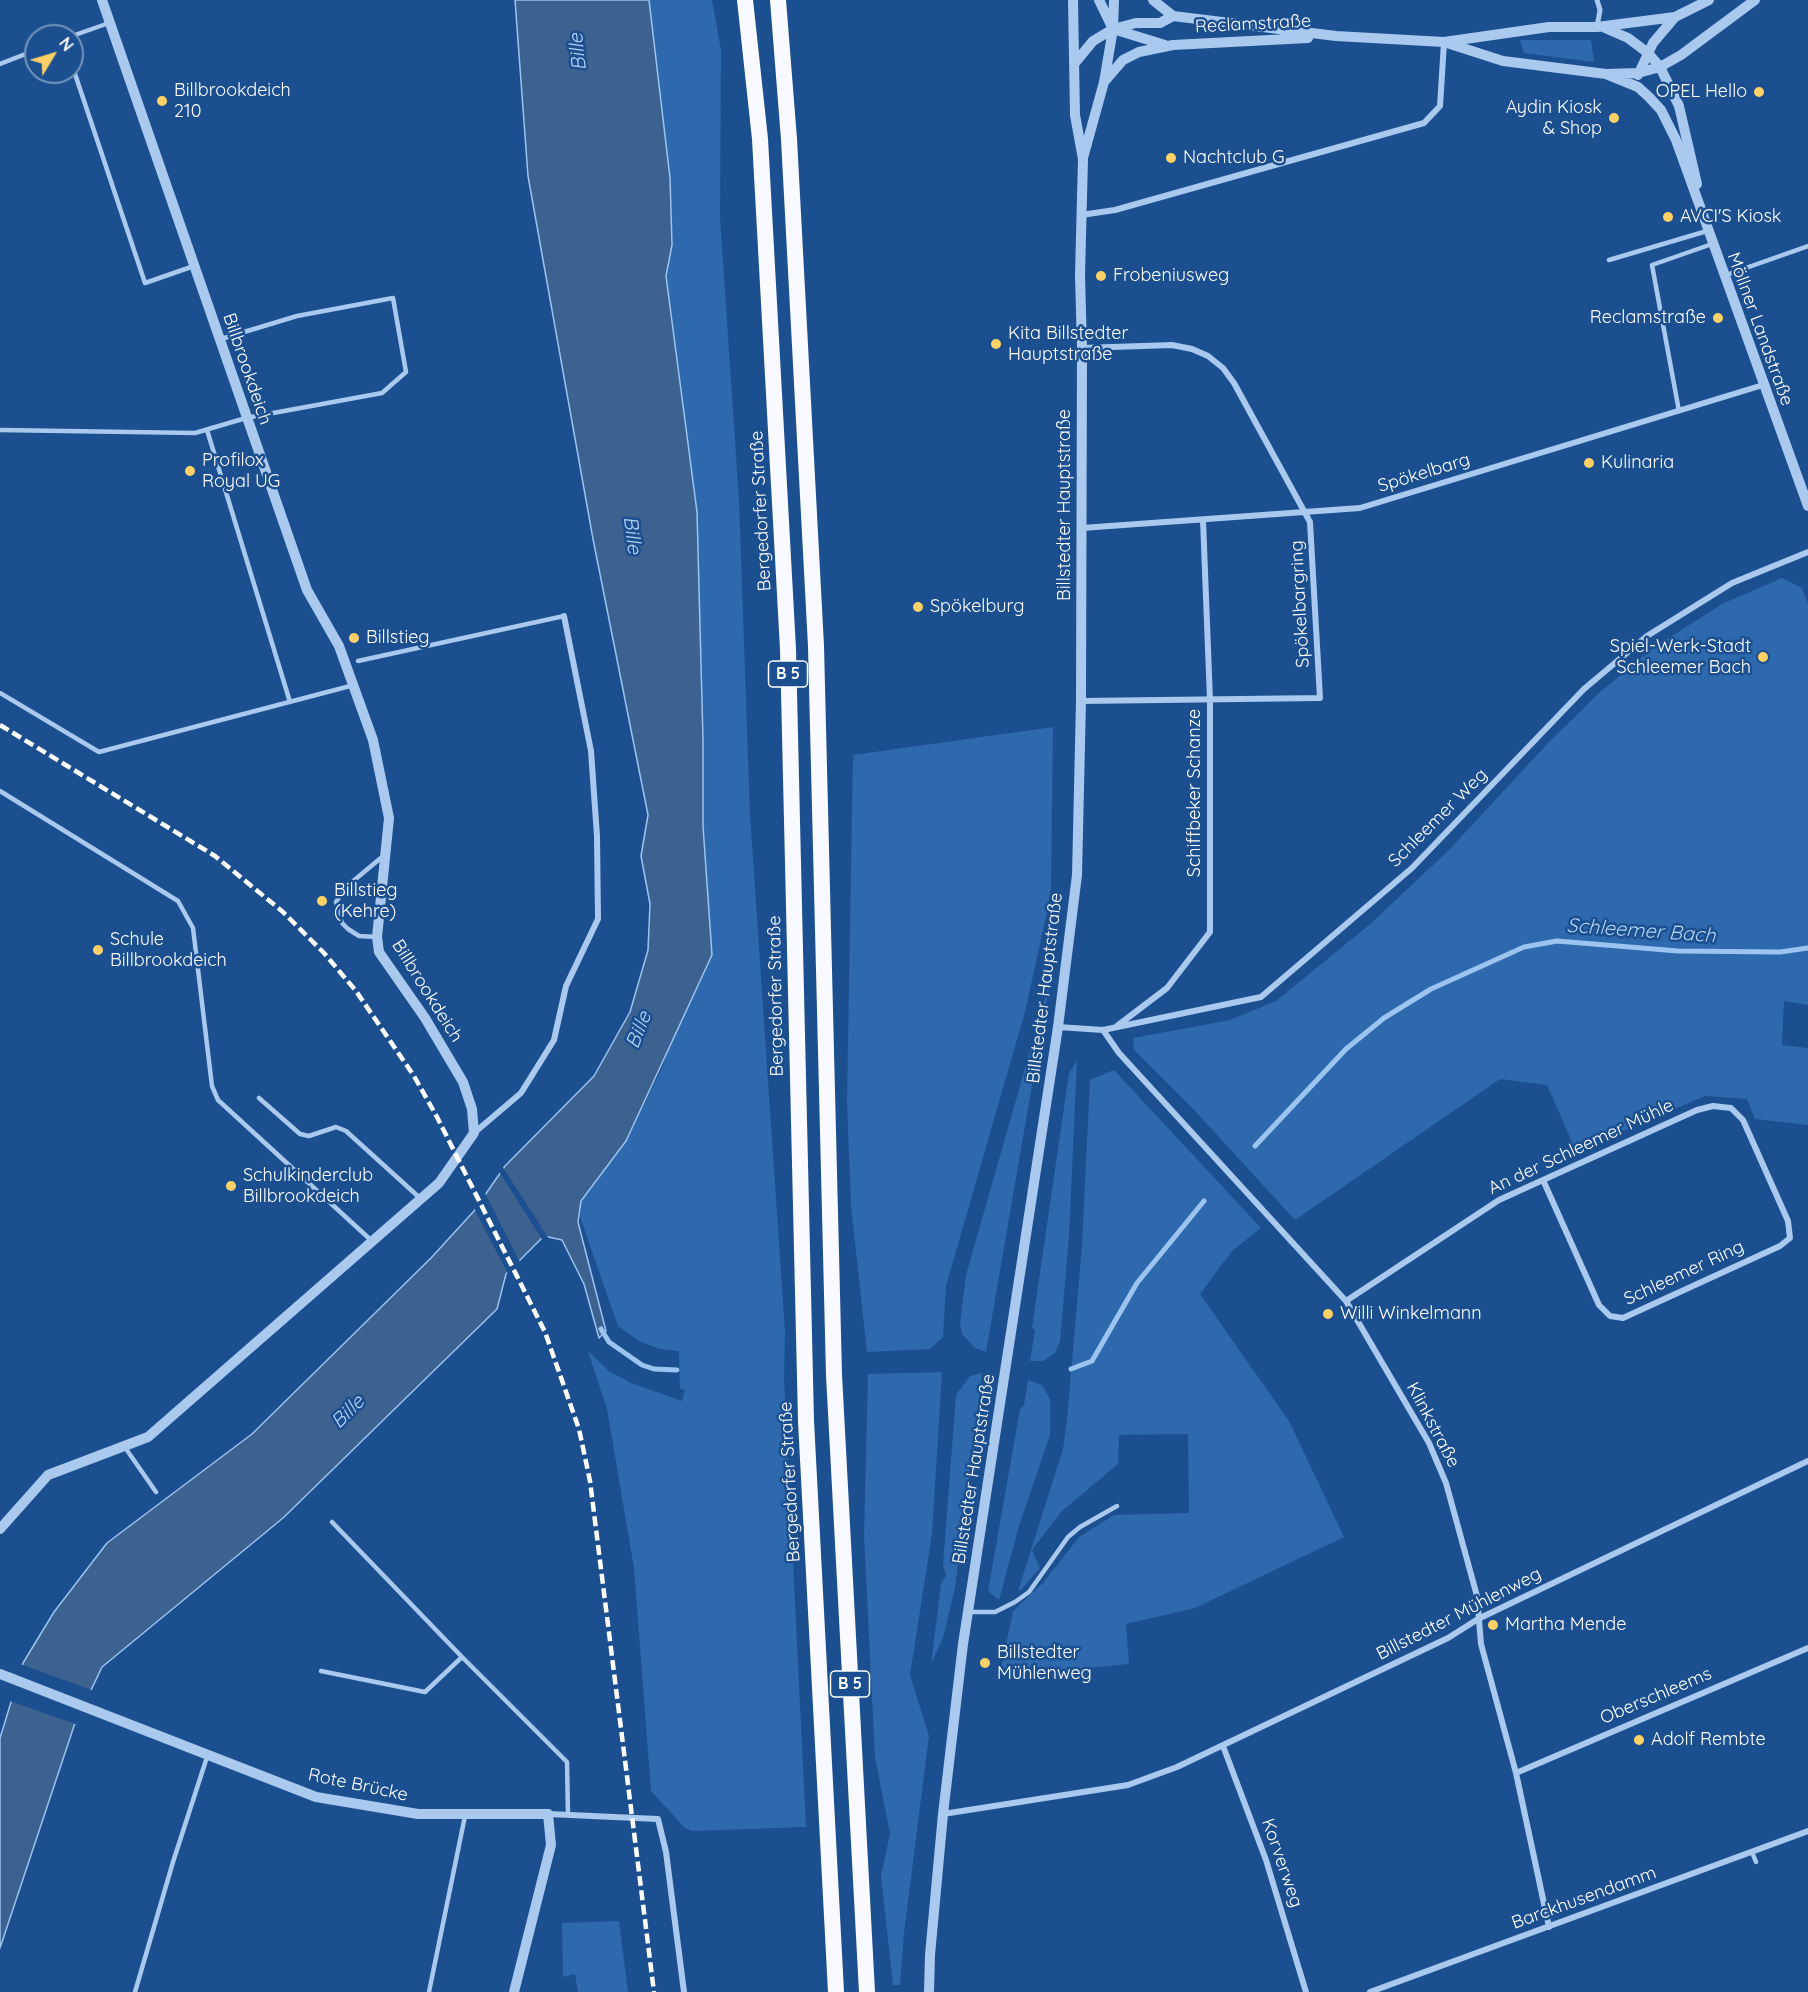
<!DOCTYPE html>
<meta charset="utf-8">
<style>
body{margin:0}
#map{position:relative;width:1808px;height:1992px;overflow:hidden;background:#1b4f8f;font-family:Quicksand,sans-serif}
canvas{display:block}
.north{position:absolute;left:24px;top:24px;width:60px;height:60px;box-sizing:border-box;background:#1b4f8f;border:2px solid #7695bc;border-radius:50%;rotate:52deg;font-size:16px;font-weight:700;line-height:24px;text-align:center;color:#fff}
.north::after{content:'';display:block;margin:auto;width:21px;height:27px;background:#ffd166;clip-path:polygon(50% 0,100% 100%,50% 72%,0 100%)}
</style>
<div id="map">
<canvas width="1808" height="1992"></canvas>
<div class="north">N</div>
</div>
<script>
const ctx = document.querySelector('canvas').getContext('2d');
ctx.lineJoin = 'round';
function paint(path, color) { ctx.fillStyle = color; ctx.fill(path, 'evenodd'); }
const shape = rows => new Path2D(rows.map(r => 'M' + r).join(''));
function stroke(path, color, width, dash) { ctx.strokeStyle = color; ctx.lineWidth = width; ctx.lineCap = dash ? 'butt' : 'round'; ctx.setLineDash(dash || []); ctx.stroke(path); }
function drawText(font, color, halo, rows, align = 'center') {
  ctx.font = font + ' Quicksand,sans-serif'; ctx.lineWidth = 5; ctx.setLineDash([]); ctx.textBaseline = 'middle'; ctx.strokeStyle = halo; ctx.fillStyle = color; for (const [text, x, y, turn = 0] of rows) {
    ctx.save(); ctx.translate(x, y); ctx.rotate((+turn || 0) * Math.PI / 180); ctx.textAlign = isNaN(turn) ? turn : align; if (halo) ctx.strokeText(text, 0, 0); ctx.fillText(text, 0, 0); ctx.restore();
  }
}
const green = shape([
 [649,0,712,0,721,50,720,217,739,500,750,814,785,1332,784,1378,806,1827,692,1831,685,1828,651,1791,634,1568,607,1409,588,1351,609,1371,631,1383,682,1401,685,1390,680,1389,679,1351,660,1349,639,1341,618,1326,580,1217,581,1201,626,1141,663,1066,707,879,703,826,703,740,697,512,666,276,672,245,670,178],
 [1520,40,1591,40,1594,62,1524,53],
 [1782,578,1802,588,1808,604,1808,1005,1784,1001,1782,1045,1808,1048,1808,1125,1755,1119,1747,1099,1705,1096,1576,1151,1547,1085,1500,1079,1295,1220,1196,1112,1134,1050,1133,1038,1230,1020,1276,1001,1369,925,1449,850,1547,744,1599,693,1653,648,1722,604],
 [1053,727,1051,887,1046,917,1025,1012,946,1286,943,1337,930,1349,867,1352,851,1206,847,1102,853,755],
 [1050,981,986,1352,975,1348,962,1334,960,1323,966,1275],
 [1077,1060,1069,1236,1060,1342,1055,1353,1043,1361,1030,1361,1035,1330,1032,1328,1069,1073],
 [1114,1070,1261,1228,1232,1251,1200,1294,1289,1421,1344,1537,1195,1608,1126,1624,1129,1664,999,1677,1013,1611,1043,1583,1079,1537,1114,1515,1189,1513,1188,1434,1119,1435,1118,1464,1061,1512,1032,1550,1040,1568,1021,1590,1018,1591,1063,1449,1067,1420,1082,1245,1090,1080],
 [942,1372,932,1534,910,1675,929,1736,904,1933,900,1985,893,1985,881,1876,890,1834,875,1757,864,1536,868,1374],
 [982,1373,955,1588,943,1638,931,1664,941,1584,946,1575,943,1565,956,1395,970,1376],
 [1028,1380,1042,1385,1050,1399,1050,1435,1019,1526,999,1600,988,1591,1020,1409,1024,1405],
 [619,1921,628,1992,578,1992,575,1974,563,1977,562,1923]
]);
const water = shape([
 [515,0,649,0,670,178,672,245,666,276,697,512,703,740,703,826,712,955,626,1141,581,1201,578,1222,606,1331,599,1338,584,1284,562,1240,544,1236,506,1274,497,1309,283,1518,102,1667,74,1726,0,1948,0,1738,23,1663,54,1612,107,1543,252,1434,431,1258,474,1211,505,1166,594,1076,630,1012,648,950,650,904,641,856,648,815,593,539,528,176,515,0]
]);
const pier = shape([
 [502,1166,549,1239,543,1241,498,1170],
 [484,1191,521,1264,509,1276,473,1206],
 [20,1664,94,1691,78,1725,10,1701]
]);
const stream = shape([
 [1255,1146,1346,1049,1384,1018,1431,989,1524,947,1557,941,1678,951,1780,952,1808,948],
 [601,1329,609,1342,642,1365,654,1369,677,1370],
 [1071,1369,1092,1361,1137,1283,1204,1201]
]);
const service = shape([
 [72,36,109,23],
 [0,64,36,50],
 [72,65,145,283,194,266],
 [1609,260,1707,231],
 [1726,275,1808,246],
 [1679,411,1652,265,1712,244],
 [0,430,195,433,246,418,382,393,406,372,393,298,297,316,221,339],
 [207,430,290,702],
 [358,661,564,616],
 [0,693,99,752,354,685],
 [0,791,178,901,193,928,212,1086,218,1100,373,1242],
 [377,937,359,936,348,929,342,923,336,902,346,887,382,857],
 [259,1098,300,1134,309,1136,336,1127,346,1131,421,1199],
 [124,1446,156,1492],
 [332,1522,462,1657],
 [968,1612,995,1612,1015,1602,1029,1592,1068,1537,1080,1527,1117,1506],
 [321,1671,425,1692,462,1657,567,1762,568,1815],
 [1752,1852,1756,1862],
 [135,1992,173,1862,208,1754],
 [429,1992,465,1816]
]);
const pedestrian = shape([
 [1597,27,1600,10,1597,0]
]);
const minor = shape([
 [1081,215,1115,210,1424,123,1440,106,1444,42],
 [1082,528,1360,508,1763,385],
 [1081,701,1320,698,1310,522,1234,383,1223,368,1208,356,1192,349,1172,345,1082,348],
 [1117,1026,1167,988,1210,932,1210,700,1203,520],
 [1058,1027,1103,1030,1261,997,1412,868,1584,689,1647,636,1732,583,1808,552],
 [1103,1030,1119,1053,1346,1301,1429,1443,1446,1483,1477,1596,1481,1644,1516,1773,1549,1927],
 [474,1133,521,1093,554,1040,566,986,598,919,597,836,591,751,564,616],
 [1346,1301,1499,1200,1697,1110,1713,1106,1731,1108,1743,1120,1788,1221,1790,1238,1780,1246,1623,1318,1610,1316,1599,1305,1543,1180],
 [1223,1746,1266,1860,1306,1992],
 [1516,1773,1808,1648],
 [548,1814,658,1819,666,1852,684,1992],
 [943,1814,1128,1785,1177,1767,1448,1638,1478,1619,1808,1461],
 [1370,1992,1808,1831]
]);
const tertiary = shape([
 [1099,0,1113,29,1165,45],
 [1153,0,1173,16],
 [1605,28,1628,38,1648,53,1660,67,1679,106,1697,184],
 [1447,43,1503,61,1606,74,1638,73,1660,67,1681,55,1755,0],
 [1074,64,1093,41,1113,29,1136,23,1160,23,1173,16,1336,36,1444,42,1549,27,1597,27,1675,17,1709,0],
 [1606,74,1638,87,1649,97,1661,110,1676,140,1808,506],
 [1638,75,1653,43,1675,17],
 [1104,82,1123,60,1139,52,1173,45,1308,38],
 [1083,158,1104,82,1113,29,1114,0],
 [0,1529,48,1475,148,1437,439,1183,474,1133,472,1109,463,1082,425,1018,379,952,377,937,389,818,373,740,339,646,307,590,102,0],
 [0,1674,316,1797,418,1814,548,1814,551,1845,514,1992],
 [929,1992,930,1955,943,1814,963,1644,1058,1027,1077,875,1081,701,1082,348,1080,275,1083,159,1075,115,1073,0]
]);
const trunk = shape([
 [745,0,760,139,788,649,806,1421,836,1992],
 [778,0,789,139,816,646,834,1375,867,1992]
]);
const rail = shape([
 [0,725,215,856,283,912,324,953,356,991,414,1076,437,1117,545,1332,579,1429,590,1481,654,1992]
]);
const markers = [
 [1759,92,6,"#ffd166"],
 [162,101,6,"#ffd166"],
 [1614,118,6,"#ffd166"],
 [1171,158,6,"#ffd166"],
 [1668,217,6,"#ffd166"],
 [1101,276,6,"#ffd166"],
 [1718,318,6,"#ffd166"],
 [996,344,6,"#ffd166"],
 [1589,463,6,"#ffd166"],
 [190,471,6,"#ffd166"],
 [918,607,6,"#ffd166"],
 [354,638,6,"#ffd166"],
 [1763,657,6,"#ffd166"],
 [322,901,6,"#ffd166"],
 [98,950,6,"#ffd166"],
 [231,1186,6,"#ffd166"],
 [1328,1314,6,"#ffd166"],
 [1493,1625,6,"#ffd166"],
 [985,1663,6,"#ffd166"],
 [1639,1740,6,"#ffd166"]
];
const shields = [
 [788,674,39],
 [850,1684,39]
];
const shieldNames = [
 ["B 5",788,674],
 ["B 5",850,1684]
];
const streetNames = [
 ["Reclamstraße",1253,24,-3],
 ["Möllner Landstraße",1760,329,70],
 ["Billbrookdeich",247,369,71],
 ["Spökelbarg",1424,473,-17],
 ["Billstedter Hauptstraße",1065,505,-90],
 ["Bergedorfer Straße",761,511,-93],
 ["Spökelbargring",1300,604,-93],
 ["Schiffbeker Schanze",1195,793,-90],
 ["Schleemer Weg",1438,818,-45],
 ["Billstedter Hauptstraße",1045,988,-83],
 ["Billbrookdeich",427,991,58],
 ["Bergedorfer Straße",776,996,-91],
 ["An der Schleemer Mühle",1581,1147,-25],
 ["Schleemer Ring",1684,1273,-25],
 ["Klinkstraße",1433,1425,62],
 ["Billstedter Hauptstraße",974,1469,-81],
 ["Bergedorfer Straße",790,1482,-93],
 ["Billstedter Mühlenweg",1459,1614,-27],
 ["Oberschleems",1656,1696,-23],
 ["Rote Brücke",358,1785,12],
 ["Korverweg",1282,1863,71],
 ["Barckhusendamm",1584,1898,-20]
];
const poiNames = [
 ["Billbrookdeich",174,91],
 ["210",174,112],
 ["OPEL Hello",1747,92,"right"],
 ["Aydin Kiosk",1602,108,"right"],
 ["& Shop",1602,129,"right"],
 ["Nachtclub G",1183,158],
 ["AVCI'S Kiosk",1680,217],
 ["Frobeniusweg",1113,276],
 ["Reclamstraße",1706,318,"right"],
 ["Kita Billstedter",1008,334],
 ["Hauptstraße",1008,355],
 ["Profilox",202,461],
 ["Royal UG",202,482],
 ["Kulinaria",1601,463],
 ["Spökelburg",930,607],
 ["Billstieg",366,638],
 ["Spiel-Werk-Stadt",1751,647,"right"],
 ["Schleemer Bach",1751,668,"right"],
 ["Billstieg",334,891],
 ["(Kehre)",334,912],
 ["Schule",110,940],
 ["Billbrookdeich",110,961],
 ["Schulkinderclub",243,1176],
 ["Billbrookdeich",243,1197],
 ["Willi Winkelmann",1340,1314],
 ["Martha Mende",1505,1625],
 ["Billstedter",997,1653],
 ["Mühlenweg",997,1674],
 ["Adolf Rembte",1651,1740]
];
const waterNames = [
 ["Bille",578,52,-96],
 ["Bille",632,535,83],
 ["Schleemer Bach",1641,931,4],
 ["Bille",639,1030,-68],
 ["Bille",348,1412,-45]
];
paint(green, '#2e69ad');
paint(water, '#3c6290');
stroke(water, '#9cc4f0', 1.5);
paint(pier, '#1b4f8f');
stroke(stream, '#9cc4f0', 5);
stroke(service, '#a9c9ee', 4.5);
stroke(pedestrian, '#a9c9ee', 5);
stroke(minor, '#a9c9ee', 6);
stroke(tertiary, '#a9c9ee', 10);
stroke(trunk, '#f8faff', 16);
stroke(rail, '#fff', 4.5, [10, 4.5]);
for (const [x, y, r, color] of markers) { const dot = new Path2D(); dot.arc(x, y, r, 0, 2 * Math.PI); ctx.fillStyle = color; ctx.fill(dot); stroke(dot, '#1b4f8f', 2); }
for (const [x, y, w] of shields) { const box = new Path2D(); box.roundRect(x - w / 2, y - 13, w, 26, 4.5); ctx.fillStyle = '#1b4f8f'; ctx.fill(box); stroke(box, '#fff', 1.5); }
drawText('bold 16px', '#fff', null, shieldNames);
drawText('18px', '#fff', '#1b4f8f', streetNames);
drawText('18px', '#fff', '#1b4f8f', poiNames, 'left');
drawText('italic 20px', '#b5d3f5', '#1b4f8f', waterNames);
</script>
